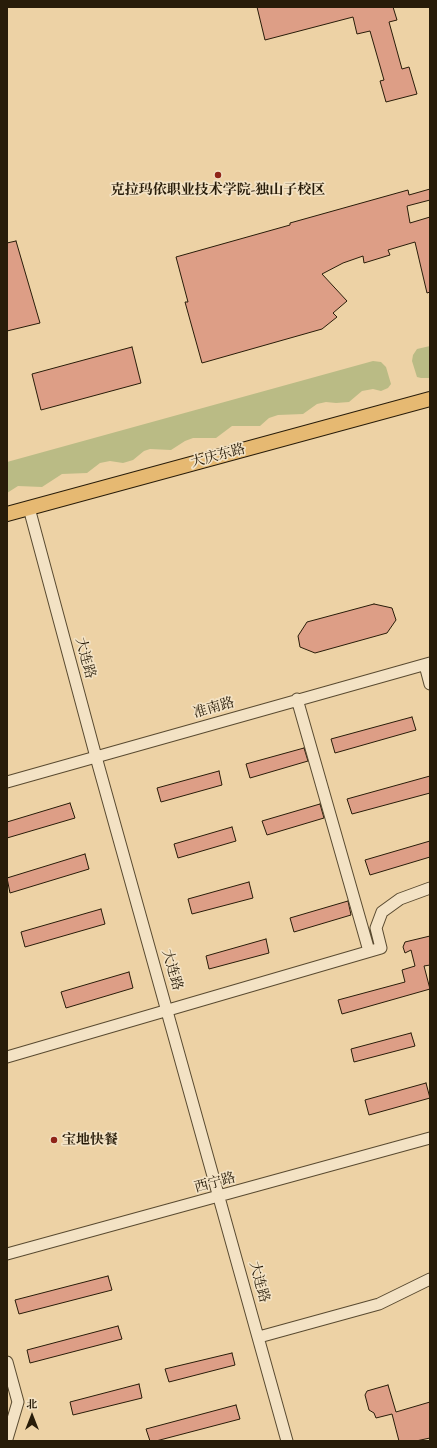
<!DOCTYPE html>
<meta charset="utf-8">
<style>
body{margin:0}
#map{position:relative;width:437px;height:1448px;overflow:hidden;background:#edd2a5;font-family:"EB Garamond","Noto Serif SC",serif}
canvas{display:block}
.frame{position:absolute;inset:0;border:8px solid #281c09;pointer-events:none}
.north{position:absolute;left:12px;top:1396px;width:40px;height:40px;-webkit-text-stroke:3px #f3e2c4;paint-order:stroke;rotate:0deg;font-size:11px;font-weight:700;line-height:16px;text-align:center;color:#281c09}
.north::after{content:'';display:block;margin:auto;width:14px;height:18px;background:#281c09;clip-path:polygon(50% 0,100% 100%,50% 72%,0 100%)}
</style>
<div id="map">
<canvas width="437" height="1448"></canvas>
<div class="frame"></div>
<div class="north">北</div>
</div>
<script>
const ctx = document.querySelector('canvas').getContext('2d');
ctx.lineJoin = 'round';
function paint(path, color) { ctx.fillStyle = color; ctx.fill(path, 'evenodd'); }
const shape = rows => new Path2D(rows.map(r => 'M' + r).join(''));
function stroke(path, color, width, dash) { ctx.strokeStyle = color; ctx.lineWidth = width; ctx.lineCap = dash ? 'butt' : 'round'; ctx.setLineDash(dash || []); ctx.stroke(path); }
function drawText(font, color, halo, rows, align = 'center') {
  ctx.font = font + ' "EB Garamond","Noto Serif SC",serif'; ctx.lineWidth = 3.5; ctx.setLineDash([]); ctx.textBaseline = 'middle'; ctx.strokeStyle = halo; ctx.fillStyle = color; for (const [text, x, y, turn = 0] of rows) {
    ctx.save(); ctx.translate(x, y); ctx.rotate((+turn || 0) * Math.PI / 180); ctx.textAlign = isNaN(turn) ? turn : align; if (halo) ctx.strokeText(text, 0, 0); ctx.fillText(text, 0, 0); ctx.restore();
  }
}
const green = shape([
 [430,346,430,378,421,378,417,377,412,361,413,355,417,349],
 [373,361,381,362,386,367,391,384,388,388,381,391,373,389,362,391,349,402,336,403,326,402,317,404,303,414,278,415,269,418,260,426,232,426,216,438,193,438,185,441,171,450,150,449,144,451,133,460,123,463,110,461,100,463,87,473,62,474,42,487,18,486,7,493,7,462]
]);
const building = shape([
 [257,7,393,7,397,20,389,22,402,69,409,67,417,94,386,102,380,81,384,80,370,31,357,34,353,17,265,40,257,7],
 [430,189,430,200,407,206,410,223,430,217,430,292,427,293,415,242,388,250,390,255,364,263,363,256,343,263,322,274,347,301,333,313,337,317,322,329,202,363,185,302,188,302,176,257,290,225,290,223,408,190,409,195,430,189],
 [16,241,40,323,7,331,7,243,16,241],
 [132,347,141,383,41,410,32,374,132,347],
 [374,604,392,608,396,620,387,633,315,653,300,647,298,636,307,622,374,604],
 [412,717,416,730,335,753,331,739,412,717],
 [304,748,308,761,250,778,246,764,304,748],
 [219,771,222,785,161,802,157,788,219,771],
 [430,776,430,793,352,814,347,799,430,776],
 [70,803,75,818,7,838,7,822,70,803],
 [320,804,324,818,267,835,262,821,320,804],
 [232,827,236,841,178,858,174,844,232,827],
 [430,841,430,857,370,875,365,860,430,841],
 [85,854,89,869,10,893,7,878,85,854],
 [249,882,253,898,192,914,188,899,249,882],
 [348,901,351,915,294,932,290,918,348,901],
 [101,909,105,924,25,947,21,932,101,909],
 [430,936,430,965,424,966,430,989,342,1014,338,1000,405,982,402,970,415,966,411,950,405,953,403,947,405,942,430,936],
 [266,939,269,953,209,969,206,956,266,939],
 [129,972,133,988,66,1008,61,992,129,972],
 [411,1033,415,1046,354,1062,351,1049,411,1033],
 [426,1083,430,1098,369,1115,365,1100,426,1083],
 [108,1276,112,1290,19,1314,15,1300,108,1276],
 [118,1326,122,1339,30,1363,27,1350,118,1326],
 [232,1353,235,1365,169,1382,165,1369,232,1353],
 [139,1384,142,1398,73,1415,70,1402,139,1384],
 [388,1385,396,1412,430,1402,430,1438,416,1441,399,1441,392,1414,376,1418,374,1413,369,1410,365,1395,367,1391,388,1385],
 [236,1405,240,1419,156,1441,150,1441,146,1429,236,1405]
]);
const minor = shape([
 [29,508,96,757,287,1441],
 [425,665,430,684],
 [297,699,369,951],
 [7,782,430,663],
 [7,1057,381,948,376,928,382,912,400,899,430,888],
 [7,1254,430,1138],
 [259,1337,379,1304,430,1279],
 [7,1362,18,1402,7,1439]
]);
const major = shape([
 [7,514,430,399]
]);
const markers = [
 [218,175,4,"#8f2418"],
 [54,1140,4,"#8f2418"]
];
const poiNames = [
 ["克拉玛依职业技术学院-独山子校区",218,190],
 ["宝地快餐",62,1140,"left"]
];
const streetNames = [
 ["大庆东路",218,456,-15],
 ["大连路",85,658,75],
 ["准南路",214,708,-16],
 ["大连路",172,970,74],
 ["西宁路",215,1183,-15],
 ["大连路",259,1282,75]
];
paint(green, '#babb85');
paint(building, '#dd9e86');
stroke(building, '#281c09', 1);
stroke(minor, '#594a30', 13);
stroke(major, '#281c09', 16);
stroke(minor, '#f3e2c4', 11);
stroke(major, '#e6b972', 14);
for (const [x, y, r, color] of markers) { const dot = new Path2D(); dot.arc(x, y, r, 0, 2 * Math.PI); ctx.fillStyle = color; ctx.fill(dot); stroke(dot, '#f3e2c4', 1.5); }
drawText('bold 14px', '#281c09', '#f3e2c4', poiNames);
drawText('14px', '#281c09', '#f3e2c4', streetNames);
</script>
